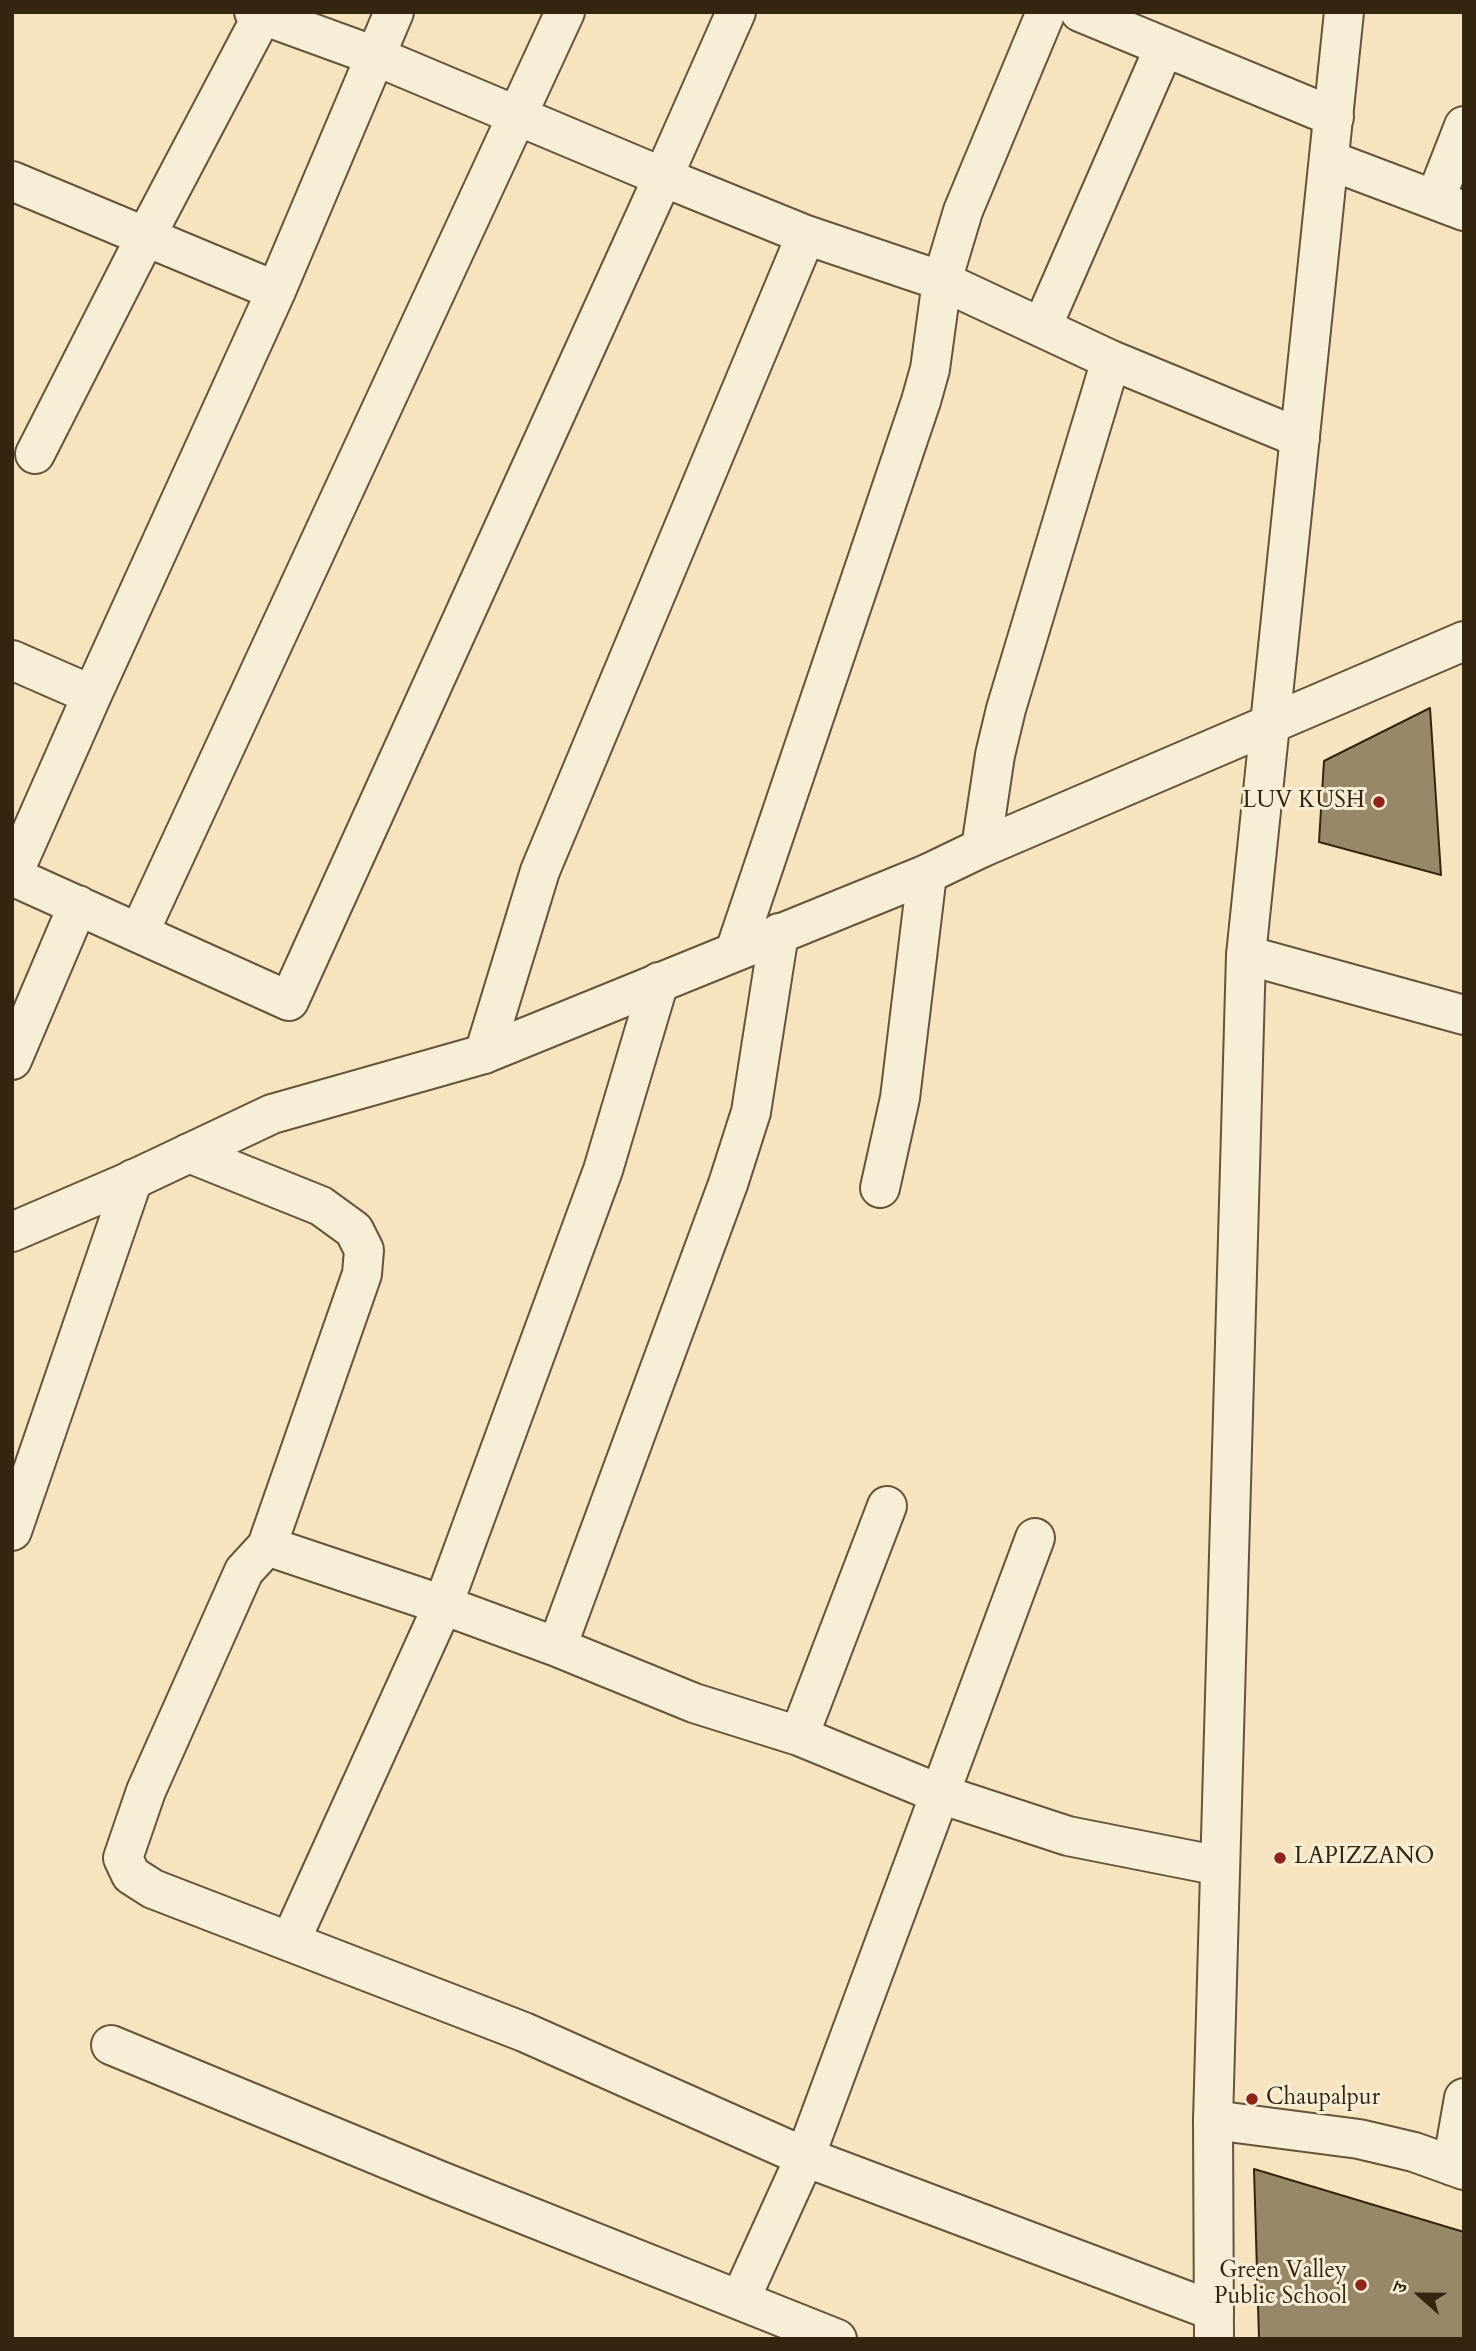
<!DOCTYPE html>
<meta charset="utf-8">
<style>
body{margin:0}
#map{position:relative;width:1476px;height:2351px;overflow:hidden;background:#f5e4be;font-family:Cardo,"Noto Serif Devanagari",serif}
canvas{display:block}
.frame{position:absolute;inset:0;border:14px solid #34250e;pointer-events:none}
.north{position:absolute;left:1385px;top:2260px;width:70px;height:70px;-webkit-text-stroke:5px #f8edd5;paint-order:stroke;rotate:291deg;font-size:19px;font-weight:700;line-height:28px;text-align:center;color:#34250e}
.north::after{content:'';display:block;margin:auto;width:24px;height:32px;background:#34250e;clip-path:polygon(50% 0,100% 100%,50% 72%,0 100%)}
</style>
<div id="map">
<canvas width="1476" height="2351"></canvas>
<div class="frame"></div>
<div class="north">उ</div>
</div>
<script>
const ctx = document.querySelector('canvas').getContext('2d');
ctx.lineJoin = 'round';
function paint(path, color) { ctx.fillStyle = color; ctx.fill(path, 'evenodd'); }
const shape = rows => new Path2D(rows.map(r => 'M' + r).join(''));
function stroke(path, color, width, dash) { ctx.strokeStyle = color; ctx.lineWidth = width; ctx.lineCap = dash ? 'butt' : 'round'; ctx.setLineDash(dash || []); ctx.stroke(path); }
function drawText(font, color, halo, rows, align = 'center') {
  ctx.font = font + ' Cardo,serif'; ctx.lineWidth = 6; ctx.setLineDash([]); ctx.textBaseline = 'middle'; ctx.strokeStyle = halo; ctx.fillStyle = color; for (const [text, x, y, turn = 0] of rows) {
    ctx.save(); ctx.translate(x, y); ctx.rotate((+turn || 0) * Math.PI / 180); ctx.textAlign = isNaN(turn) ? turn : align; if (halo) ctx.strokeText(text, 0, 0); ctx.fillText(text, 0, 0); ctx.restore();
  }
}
const building = shape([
 [1430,708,1441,875,1319,842,1324,761,1430,708],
 [1254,2169,1464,2232,1464,2339,1259,2339,1254,2169]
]);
const minor = shape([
 [254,12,375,56,663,177,736,12],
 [1080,12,1334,117],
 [1329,160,1464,211],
 [12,181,276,291],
 [1435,200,1464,126],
 [1042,327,1164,48],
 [35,454,146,236,264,12],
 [12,660,92,695],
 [981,848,995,755,1006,709,1111,360],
 [12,876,289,1001,663,177,806,235,942,281,1111,360,1300,438],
 [12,876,92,695,276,291,394,12],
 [139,933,565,12],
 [735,951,921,401,930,369,942,281,963,211,1046,12],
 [1246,955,1464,1015],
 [484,1054,540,871,806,235],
 [12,1060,78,905],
 [189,1153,321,1206,354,1230,364,1250,362,1274,267,1546,244,1571,146,1791,123,1858,131,1875,153,1889,524,2032,805,2157,1214,2311],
 [880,1188,900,1098,927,874],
 [12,1531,133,1179],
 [267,1546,443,1605,557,1647,694,1703,799,1736,940,1794,1068,1836,1220,1866],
 [557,1647,728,1184,751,1112,779,933],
 [799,1736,887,1506],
 [290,1942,443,1605,603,1170,659,982],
 [111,2045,438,2180,837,2339],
 [1213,2120,1359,2139,1414,2152,1464,2170],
 [1452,2166,1464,2098],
 [740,2300,805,2157,1035,1538]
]);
const tertiary = shape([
 [12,1232,126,1183,272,1114,484,1054,927,874,981,848,1464,641],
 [1214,2339,1213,2120,1246,955,1344,12]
]);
const markers = [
 [1379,802,7,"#8f2418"],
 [1280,1858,7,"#8f2418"],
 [1252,2099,7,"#8f2418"],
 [1361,2285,7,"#8f2418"]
];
const poiNames = [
 ["LUV KUSH",1365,802],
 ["LAPIZZANO",1294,1858,"left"],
 ["Chaupalpur",1266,2099,"left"],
 ["Green Valley",1347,2272],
 ["Public School",1347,2298]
];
paint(building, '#98886a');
stroke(building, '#34250e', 2);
stroke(minor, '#64553a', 42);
stroke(tertiary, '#64553a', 42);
stroke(minor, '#f8edd5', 38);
stroke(tertiary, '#f8edd5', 38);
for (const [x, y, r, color] of markers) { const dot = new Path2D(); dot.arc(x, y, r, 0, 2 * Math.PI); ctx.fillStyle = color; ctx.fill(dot); stroke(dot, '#f8edd5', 2.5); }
drawText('23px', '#34250e', '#f8edd5', poiNames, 'right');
</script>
